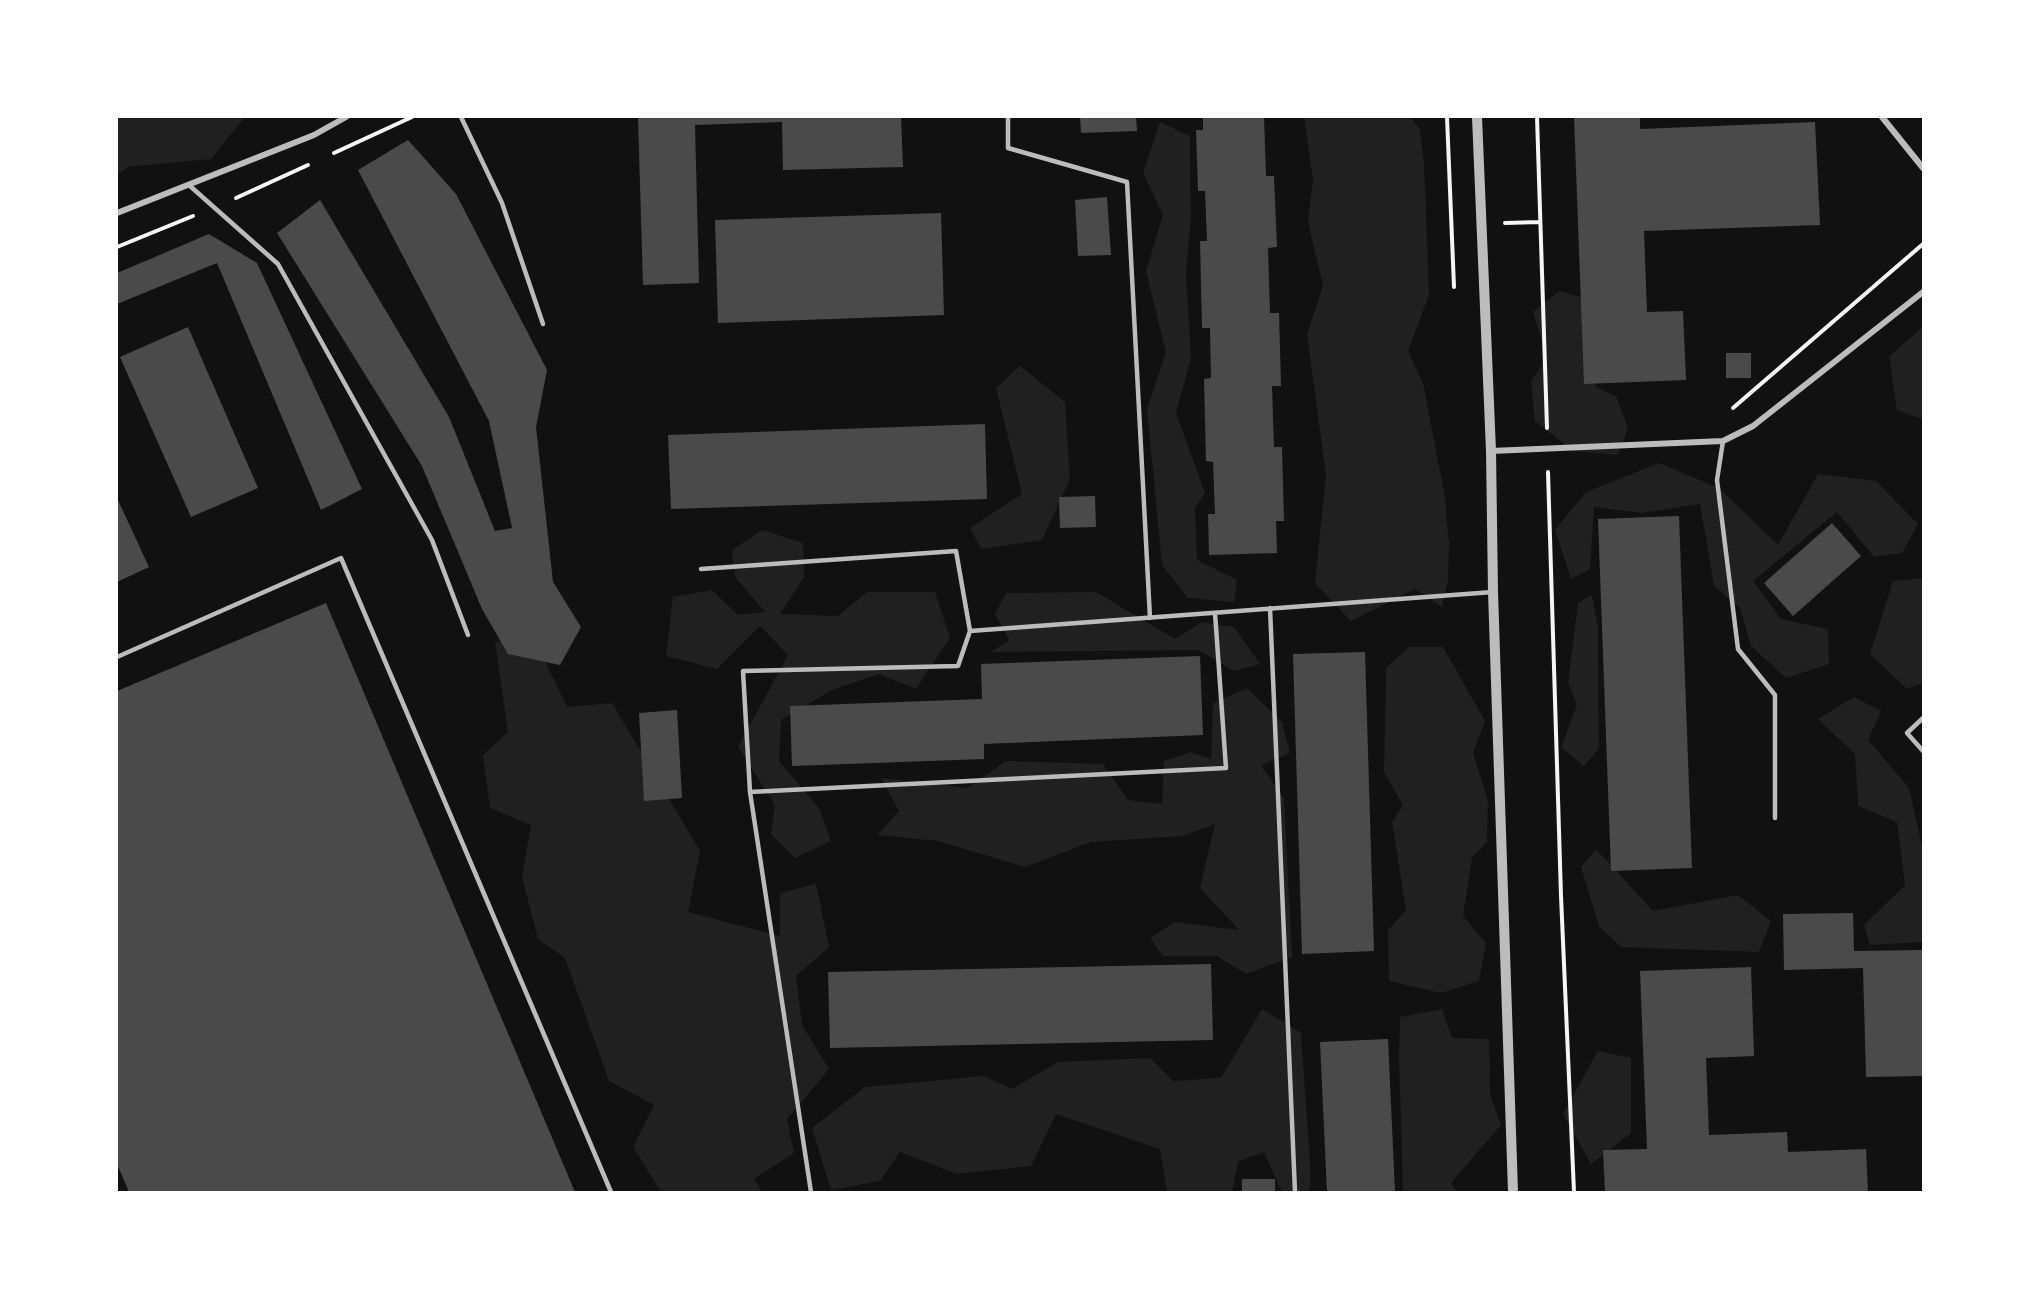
<!DOCTYPE html>
<style>
body{margin:0}
#map{position:relative;width:2040px;height:1309px;overflow:hidden;background:#111;font-family:Raleway,sans-serif}
canvas{display:block}
.frame{position:absolute;inset:0;border:118px solid #fff;pointer-events:none}
</style>
<div id="map">
<canvas width="2040" height="1309"></canvas>
<div class="frame"></div>
</div>
<script>
const ctx = document.querySelector('canvas').getContext('2d');
ctx.lineJoin = 'round';
function paint(path, color) { ctx.fillStyle = color; ctx.fill(path, 'evenodd'); }
const shape = rows => new Path2D(rows.map(r => 'M' + r).join(''));
function stroke(path, color, width, dash) { ctx.strokeStyle = color; ctx.lineWidth = width; ctx.lineCap = dash ? 'butt' : 'round'; ctx.setLineDash(dash || []); ctx.stroke(path); }
const green = shape([
 [117,117,245,117,211,159,128,167,117,175],
 [1304,117,1410,117,1420,129,1424,163,1429,295,1408,351,1423,383,1445,497,1449,543,1448,580,1442,607,1415,589,1351,621,1315,583,1326,475,1307,334,1323,286,1308,222,1313,181],
 [1160,122,1190,136,1191,217,1186,273,1191,358,1176,413,1205,493,1195,508,1197,560,1237,580,1234,602,1188,598,1162,565,1147,409,1166,352,1146,271,1163,215,1143,173],
 [1559,291,1581,297,1596,387,1616,396,1628,428,1618,455,1573,451,1535,421,1531,381,1547,358,1533,312],
 [1923,327,1923,418,1922,419,1897,410,1889,356],
 [1020,366,1065,402,1070,479,1042,540,981,549,970,528,1022,494,996,388],
 [1659,463,1719,488,1778,545,1818,474,1876,481,1918,524,1902,553,1874,557,1837,512,1753,581,1781,619,1828,629,1829,664,1786,678,1751,646,1740,608,1714,586,1700,504,1642,513,1594,507,1590,569,1571,579,1555,530,1586,492],
 [762,530,803,543,804,577,780,614,838,616,867,592,935,592,950,638,916,689,879,674,832,690,781,720,779,761,819,808,831,841,795,858,771,834,775,805,738,747,788,655,760,626,717,669,666,656,673,597,712,590,738,615,765,612,735,577,732,550],
 [1923,578,1923,683,1907,689,1870,654,1893,581],
 [1096,592,1175,639,1202,622,1234,627,1260,664,1234,671,1198,650,991,652,1009,640,995,614,1006,593],
 [1592,595,1598,627,1599,748,1584,766,1561,747,1577,705,1568,683,1578,603],
 [535,640,567,707,612,703,700,851,688,912,780,936,780,893,816,884,829,947,796,976,802,1025,829,1069,787,1119,794,1153,754,1179,762,1192,661,1192,633,1147,654,1105,609,1081,565,958,538,939,522,877,531,825,490,808,483,755,508,732,495,642],
 [1409,647,1443,647,1485,721,1473,753,1488,801,1487,842,1472,858,1463,916,1486,943,1479,981,1441,993,1389,981,1388,930,1406,910,1392,822,1403,805,1384,772,1386,668],
 [1247,688,1282,722,1290,753,1261,765,1284,799,1292,957,1246,974,1217,956,1163,956,1150,938,1175,922,1239,930,1200,888,1215,824,1183,836,1091,842,1025,867,938,841,877,835,899,811,881,778,967,788,1006,761,1103,764,1128,800,1162,804,1164,761,1190,752,1211,759,1213,703],
 [1854,697,1881,711,1868,740,1909,788,1923,850,1923,942,1870,945,1864,925,1905,885,1897,822,1858,806,1855,754,1818,719],
 [1596,849,1653,911,1738,895,1771,921,1759,952,1621,947,1599,926,1581,867],
 [1262,1009,1301,1033,1311,1178,1308,1192,1282,1192,1264,1152,1238,1162,1232,1192,1167,1192,1160,1149,1056,1114,1031,1166,957,1174,900,1152,880,1181,831,1190,812,1128,865,1087,984,1076,1012,1089,1058,1062,1150,1058,1173,1081,1221,1078],
 [1442,1009,1452,1038,1489,1039,1490,1095,1501,1125,1451,1183,1457,1192,1403,1192,1399,1057,1400,1017],
 [1598,1051,1631,1058,1631,1133,1591,1164,1563,1114]
]);
const building = shape([
 [638,117,901,117,903,167,783,170,782,122,695,125,699,283,643,285],
 [1080,117,1136,117,1137,131,1081,133],
 [1203,117,1264,117,1266,176,1274,176,1277,247,1268,248,1270,313,1279,313,1281,386,1272,386,1274,447,1282,447,1284,521,1276,521,1277,553,1209,555,1208,514,1215,514,1213,462,1206,461,1204,379,1211,378,1210,328,1202,328,1200,241,1207,241,1205,191,1198,191,1196,130,1203,130],
 [1574,117,1640,117,1640,129,1815,122,1820,225,1644,231,1647,312,1683,311,1686,380,1584,384],
 [408,140,456,194,547,370,536,427,553,582,581,627,560,665,508,654,482,609,422,466,277,233,320,200,449,417,495,531,512,528,489,421,358,170],
 [1107,197,1111,255,1078,256,1075,200],
 [941,213,944,315,718,323,715,220],
 [209,234,257,263,362,489,321,510,217,263,117,304,117,273],
 [188,327,258,488,191,517,120,357],
 [1726,353,1751,353,1751,378,1726,378],
 [985,424,987,499,671,509,668,435],
 [1095,496,1096,527,1060,528,1059,497],
 [117,498,149,567,117,582],
 [1679,516,1692,868,1611,871,1598,519],
 [1832,523,1861,556,1793,616,1764,583],
 [326,603,575,1192,129,1192,117,1164,117,691],
 [1365,652,1374,951,1302,954,1293,654],
 [1200,656,1203,735,984,744,984,759,792,766,790,706,982,699,981,664],
 [677,710,682,798,644,801,639,713],
 [1853,913,1854,951,1923,950,1923,1076,1866,1077,1863,968,1784,970,1783,914],
 [1211,964,1213,1040,830,1048,828,972],
 [1751,967,1754,1056,1706,1058,1709,1135,1787,1132,1788,1152,1866,1149,1868,1192,1605,1192,1603,1150,1647,1149,1640,971],
 [1388,1039,1395,1192,1327,1192,1320,1042],
 [1242,1179,1275,1179,1275,1192,1242,1192]
]);
const path = shape([
 [1447,117,1454,287],
 [1537,117,1547,428],
 [334,153,412,117],
 [236,198,308,165],
 [1505,223,1540,222],
 [117,247,193,216],
 [1733,408,1923,244],
 [1548,472,1561,896,1574,1192]
]);
const service = shape([
 [461,117,502,203,543,324],
 [1008,117,1008,148,1127,182,1150,618],
 [190,186,278,264,432,540,468,635],
 [1723,441,1717,480,1738,649,1775,695,1775,818],
 [701,569,956,551,970,631,1493,592],
 [1270,608,1295,1192],
 [117,657,341,558,611,1192],
 [1923,718,1907,733,1923,751],
 [750,792,1226,768,1215,613],
 [811,1192,750,792,743,671,958,666,970,631]
]);
const minor = shape([
 [1882,117,1923,168],
 [117,213,314,135,346,117],
 [1491,451,1723,441,1753,426,1923,292]
]);
const tertiary = shape([
 [1477,117,1491,451,1493,592,1513,1192]
]);
paint(green, '#202020');
paint(building, '#4a4a4a');
stroke(path, '#f5f5f5', 4);
stroke(service, '#bcbcbc', 4.5);
stroke(minor, '#bcbcbc', 6);
stroke(tertiary, '#bcbcbc', 10);
</script>
